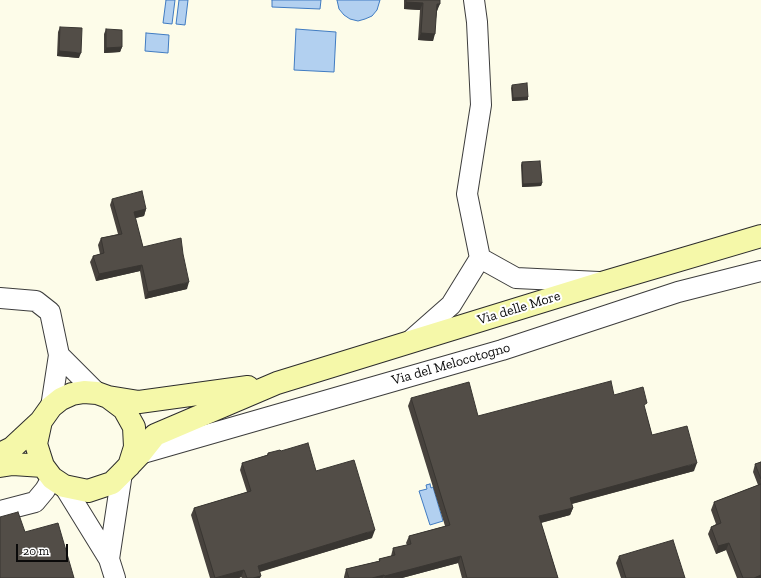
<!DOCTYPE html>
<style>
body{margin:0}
#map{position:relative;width:761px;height:578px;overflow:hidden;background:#fdfce9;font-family:"Zilla Slab",serif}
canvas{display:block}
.scale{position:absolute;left:16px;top:544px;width:52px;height:18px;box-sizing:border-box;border:2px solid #0a0a0a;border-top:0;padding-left:5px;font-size:12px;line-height:14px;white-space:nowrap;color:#0a0a0a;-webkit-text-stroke:3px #fff;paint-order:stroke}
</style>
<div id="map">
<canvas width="761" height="578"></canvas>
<div class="scale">20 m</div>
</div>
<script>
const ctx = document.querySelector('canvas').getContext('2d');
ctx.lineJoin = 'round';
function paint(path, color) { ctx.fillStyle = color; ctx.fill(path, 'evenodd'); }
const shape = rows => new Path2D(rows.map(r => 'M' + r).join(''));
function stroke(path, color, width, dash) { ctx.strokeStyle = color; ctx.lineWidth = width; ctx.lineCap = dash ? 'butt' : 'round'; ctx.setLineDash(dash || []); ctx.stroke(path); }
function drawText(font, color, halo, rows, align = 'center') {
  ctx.font = font + ' "Zilla Slab",serif'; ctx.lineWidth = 4; ctx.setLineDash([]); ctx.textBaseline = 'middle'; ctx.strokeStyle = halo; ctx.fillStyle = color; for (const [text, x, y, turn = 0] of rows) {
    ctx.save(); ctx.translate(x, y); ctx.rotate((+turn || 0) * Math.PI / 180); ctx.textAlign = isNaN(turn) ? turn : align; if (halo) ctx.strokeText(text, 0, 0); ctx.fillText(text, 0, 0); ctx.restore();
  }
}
const water = shape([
 [166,0,175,0,172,24,163,23,166,0],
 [179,0,188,0,185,25,176,24,179,0],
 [272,0,321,0,320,9,272,7,272,0],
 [337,0,380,0,377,10,372,16,365,19,358,21,350,19,344,15,339,9,337,0],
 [296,29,336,32,334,72,294,70,296,29],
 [146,33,169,35,168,53,145,51,146,33],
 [430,484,431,488,433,487,443,521,430,525,419,491,427,489,426,485,430,484]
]);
const street = shape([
 [474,0,477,22,481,105,467,194,480,258],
 [0,298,36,301,50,312,59,355,51,407],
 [409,342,451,305,480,258,516,278,599,282],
 [59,355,97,393],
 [140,454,502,350,678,292,761,271],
 [64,486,109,559,115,578],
 [0,511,35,502,45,490,52,478],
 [109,559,122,473]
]);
const secondary = shape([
 [108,397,139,402,248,387],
 [0,454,12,448,41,421],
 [0,466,13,464,43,466],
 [129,466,135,447,134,427,124,409,108,397,97,393,84,392,72,394,61,399,51,407,41,421,36,444,43,466,52,478,64,486,88,491,112,483,122,473,140,454,155,435,277,383,605,282,761,236]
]);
const wall = shape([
 [404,0,440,0,437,11,433,41,418,40,420,10,404,9],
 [60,27,79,58,57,56,58,32],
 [106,29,122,47,120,52,104,53,104,34],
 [512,85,528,97,528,100,512,101,511,88],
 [522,162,542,183,541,186,522,187,521,165],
 [112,199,146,209,144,216,135,218,143,247,187,289,145,299,140,271,96,281,90,262,93,256,100,254,98,245,101,238,118,234,110,205],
 [614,395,645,409,652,435,694,471,572,504,573,508,570,515,541,523,558,578,462,578,458,563,402,578,344,578,344,577,346,569,379,561,379,559,391,556,393,548,407,545,406,543,409,536,445,526,408,406,411,398,478,416],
 [281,451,316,471,372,538,260,572,260,578,242,578,241,577,239,578,210,578,191,515,194,508,247,492,240,470,242,463,267,455,268,453],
 [761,462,761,578,737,578,726,550,716,554,708,534,711,527,716,524,711,510,714,502,758,485,753,472,755,464],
 [619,556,685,578,621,578,616,563]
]);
const shadedWall = shape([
 [406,2,423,3,420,10,404,9],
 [437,4,440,4,437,11,435,11],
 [421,33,435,34,433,41,418,40],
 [122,47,120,52,104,53,106,48],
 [59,51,81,53,79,58,57,56],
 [528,97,528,100,512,101,513,98],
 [542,183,541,186,522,187,523,184],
 [146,209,144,216,132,219,134,212],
 [142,265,140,271,96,281,99,274],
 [189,282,187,289,145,299,148,292],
 [697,463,694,471,567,505,570,498],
 [573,508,570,515,536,524,539,516],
 [375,530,372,538,255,573,258,566],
 [729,543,726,550,716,554,718,546],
 [461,556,458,563,402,578,384,578,385,576],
 [244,570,241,577,239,578,217,578],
 [384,575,383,578,372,578],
 [761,575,761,578,754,578],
 [261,576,260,578,253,578]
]);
const building = shape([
 [406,0,440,0,440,4,437,4,435,34,421,33,423,3,406,2,406,0],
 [60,27,82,28,81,53,59,51,60,27],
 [106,29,122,30,122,47,106,48,106,29],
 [527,83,528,97,513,98,512,85,527,83],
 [540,161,542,183,523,184,522,162,540,161],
 [142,191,146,209,134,212,143,247,181,238,183,254,189,282,148,292,142,265,99,274,93,256,104,253,101,238,122,234,112,199,142,191],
 [611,381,614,395,643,387,647,403,644,405,652,435,687,426,697,463,570,498,573,508,539,516,558,578,467,578,461,556,385,576,384,575,372,578,349,578,346,569,380,561,379,559,395,555,393,548,411,544,409,536,450,525,411,398,469,382,478,416,611,381],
 [308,443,316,471,354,460,375,530,258,566,261,576,253,578,247,578,244,570,215,578,194,508,251,491,242,463,268,455,268,453,280,450,281,451,308,443],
 [761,462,761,479,755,464,761,462],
 [761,484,761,575,754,578,743,578,729,543,718,546,711,527,721,523,714,502,761,484],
 [18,512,25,532,58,523,74,578,0,578,0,517,18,512],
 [673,540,685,578,626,578,619,556,673,540]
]);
const streetNames = [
 ["Via delle More",519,308,-17],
 ["Via del Melocotogno",451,364,-16]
];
paint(water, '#b2d0f0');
stroke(water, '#407bc1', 1);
stroke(street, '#3d3d3d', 22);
stroke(secondary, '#2c2c2c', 24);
stroke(street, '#fff', 20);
stroke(secondary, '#f5f8a9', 22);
paint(wall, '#47423d');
paint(shadedWall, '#393632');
paint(building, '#524d47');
stroke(building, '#393632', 1);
drawText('14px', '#0a0a0a', '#fff', streetNames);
</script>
